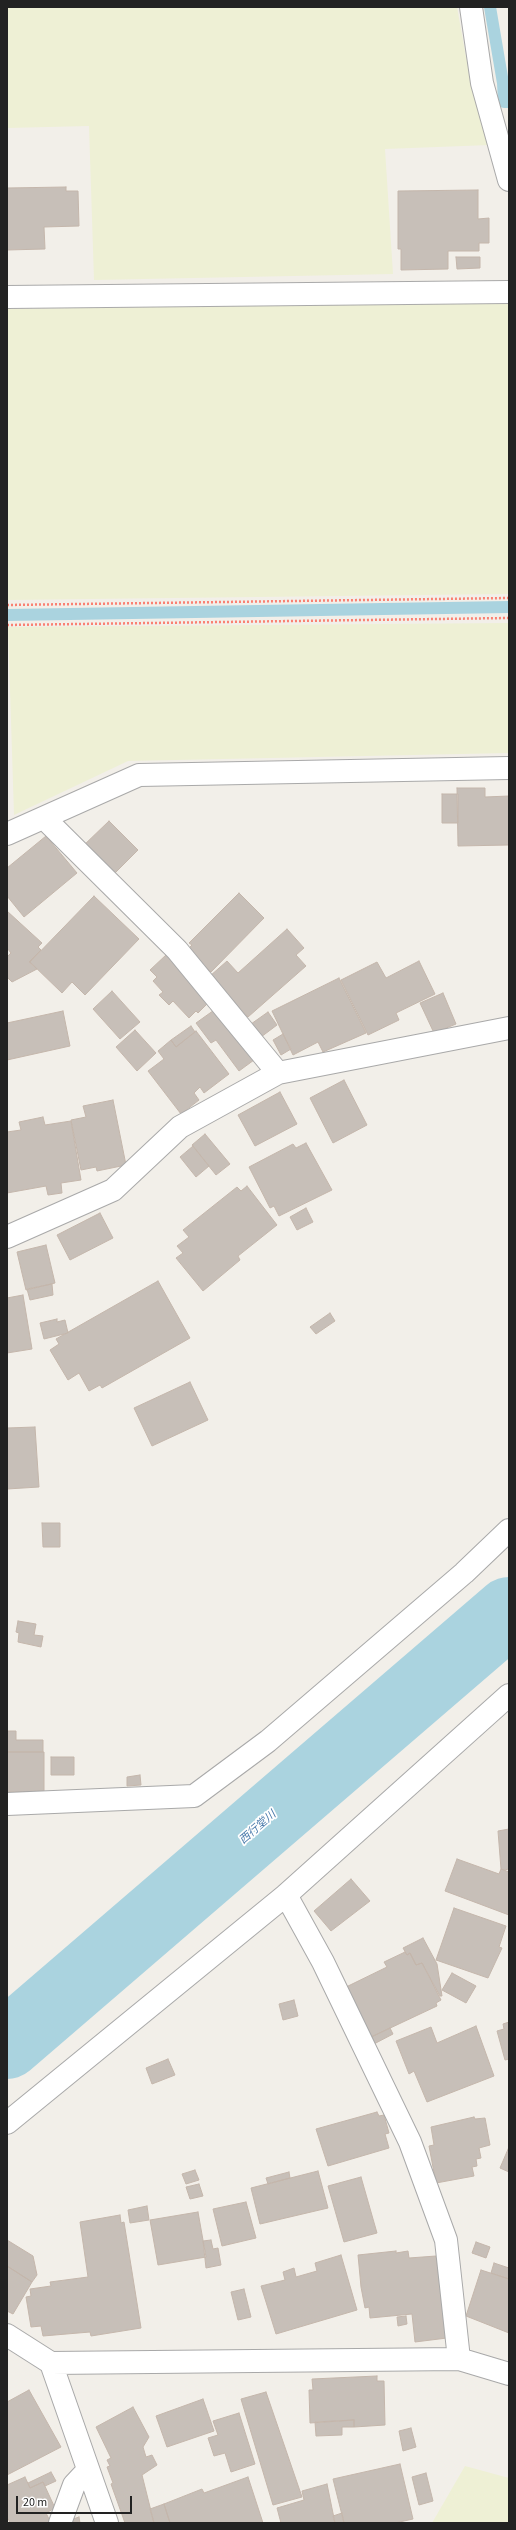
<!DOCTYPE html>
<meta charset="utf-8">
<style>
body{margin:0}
#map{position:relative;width:516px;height:2530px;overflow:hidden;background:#f2efe9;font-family:"Source Sans 3",sans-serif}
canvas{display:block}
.frame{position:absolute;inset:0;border:8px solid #222;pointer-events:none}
.scale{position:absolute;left:16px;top:2496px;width:116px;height:18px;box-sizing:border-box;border:2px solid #222;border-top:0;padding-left:5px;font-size:12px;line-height:14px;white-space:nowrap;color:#222;-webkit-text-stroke:3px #fff;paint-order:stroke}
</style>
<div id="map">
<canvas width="516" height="2530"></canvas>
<div class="frame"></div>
<div class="scale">20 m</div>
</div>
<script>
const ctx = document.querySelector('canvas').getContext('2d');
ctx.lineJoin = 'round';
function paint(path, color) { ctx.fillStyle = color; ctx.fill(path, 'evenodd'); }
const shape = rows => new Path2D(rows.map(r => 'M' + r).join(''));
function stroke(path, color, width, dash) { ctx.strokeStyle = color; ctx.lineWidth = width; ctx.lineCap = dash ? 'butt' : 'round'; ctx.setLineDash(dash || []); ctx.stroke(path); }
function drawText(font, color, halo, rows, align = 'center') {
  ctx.font = font + ' "Source Sans 3","Noto Sans JP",sans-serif'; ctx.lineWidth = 3.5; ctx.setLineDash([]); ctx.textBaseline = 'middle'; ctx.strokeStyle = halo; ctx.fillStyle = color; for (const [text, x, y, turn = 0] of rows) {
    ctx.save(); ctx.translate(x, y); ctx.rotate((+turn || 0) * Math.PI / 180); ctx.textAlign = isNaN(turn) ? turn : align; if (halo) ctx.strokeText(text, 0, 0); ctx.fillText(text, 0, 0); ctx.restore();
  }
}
const farmland = shape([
 [7,7,457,7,466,57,490,145,385,149,393,274,94,280,89,126,7,128],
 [509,302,509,594,7,600,7,309],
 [509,623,509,753,128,761,14,815,8,627],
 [465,2466,509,2478,509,2523,432,2523]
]);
const stream = shape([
 [490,7,503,83,504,102,509,102],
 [7,615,509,607]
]);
const river = shape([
 [7,2044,509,1612]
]);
const building = shape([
 [66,187,66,191,78,191,79,226,44,227,45,249,7,250,7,188,66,187],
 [478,190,478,219,489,218,489,243,479,243,479,251,448,251,448,269,401,270,401,249,398,249,398,191,478,190],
 [456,257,480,257,480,268,457,269,456,257],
 [457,788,485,788,485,797,509,796,509,845,458,846,457,788],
 [442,794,458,794,458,823,442,823,442,794],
 [109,821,138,850,112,876,82,847,109,821],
 [46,836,77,873,24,917,7,896,7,868,46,836],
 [239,893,264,918,211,972,188,949,192,945,189,943,239,893],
 [94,896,139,939,85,995,72,982,62,993,30,962,94,896],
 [7,911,42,943,38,947,41,950,29,962,37,969,12,982,7,977,7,957,11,953,7,948,7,911],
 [287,929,304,948,296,955,306,966,248,1017,210,976,227,961,238,973,287,929],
 [166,955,210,1001,198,1013,196,1011,189,1018,173,1001,169,1005,159,995,163,992,153,981,157,977,150,970,166,955],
 [419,961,435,994,396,1013,399,1020,368,1035,341,980,377,962,386,978,419,961],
 [339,978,366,1033,323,1052,318,1042,293,1055,272,1011,339,978],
 [112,991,140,1022,120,1039,93,1009,112,991],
 [443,993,456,1024,434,1033,420,1003,443,993],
 [217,1008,254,1060,239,1071,216,1040,211,1043,196,1023,217,1008],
 [63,1011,70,1046,7,1060,7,1023,63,1011],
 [268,1012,277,1025,261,1037,251,1024,268,1012],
 [191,1026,195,1032,176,1047,171,1040,191,1026],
 [135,1030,156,1053,137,1071,116,1047,135,1030],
 [196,1031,229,1074,204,1093,200,1087,194,1093,199,1100,181,1114,148,1071,164,1059,158,1051,171,1040,176,1047,196,1031],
 [283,1034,291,1049,281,1055,273,1040,283,1034],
 [344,1080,367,1125,333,1143,310,1098,344,1080],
 [280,1092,297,1124,255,1146,238,1115,280,1092],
 [113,1100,126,1165,97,1171,96,1167,81,1170,71,1120,86,1117,83,1106,113,1100],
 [43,1117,45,1125,71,1121,81,1180,61,1183,62,1193,48,1195,46,1186,7,1193,7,1132,21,1130,19,1122,43,1117],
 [205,1134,230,1164,216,1175,192,1145,205,1134],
 [306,1143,332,1190,279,1216,274,1206,270,1208,249,1167,293,1144,296,1148,306,1143],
 [193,1146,209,1166,196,1177,180,1157,193,1146],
 [247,1186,277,1225,238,1256,240,1260,203,1291,176,1258,183,1253,177,1246,189,1237,183,1230,237,1187,241,1191,247,1186],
 [306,1208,313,1222,297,1230,290,1217,306,1208],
 [100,1213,113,1238,70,1260,57,1235,100,1213],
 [46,1245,55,1283,26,1290,17,1252,46,1245],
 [158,1281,190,1338,102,1388,100,1385,89,1391,79,1373,68,1380,50,1350,59,1344,56,1339,158,1281],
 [52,1284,53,1295,30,1300,27,1289,52,1284],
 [23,1295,32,1349,7,1353,7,1298,23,1295],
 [330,1313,335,1321,316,1334,310,1327,330,1313],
 [57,1319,57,1322,65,1320,68,1333,44,1339,40,1323,57,1319],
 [190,1382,208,1420,152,1446,134,1408,190,1382],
 [35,1427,39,1487,7,1489,7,1428,35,1427],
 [42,1523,60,1523,60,1547,43,1547,42,1523],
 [18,1621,36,1624,34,1635,43,1636,41,1647,18,1642,19,1633,16,1632,18,1621],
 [7,1731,16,1731,16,1740,43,1740,43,1752,7,1752,7,1731],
 [7,1752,44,1752,44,1791,7,1792,7,1752],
 [51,1757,74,1757,74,1775,51,1775,51,1757],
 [140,1775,141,1785,127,1786,127,1777,140,1775],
 [509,1829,509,1869,504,1870,501,1869,498,1831,509,1829],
 [457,1859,499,1874,501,1869,509,1872,509,1915,445,1891,457,1859],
 [351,1879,370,1901,331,1931,314,1911,351,1879],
 [454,1908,506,1926,499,1947,502,1948,488,1978,436,1960,454,1908],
 [423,1938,437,1964,442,1996,440,1996,422,1963,416,1965,410,1953,407,1955,403,1948,423,1938],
 [405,1952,407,1955,410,1953,416,1965,422,1963,441,2000,436,2003,437,2006,369,2038,344,1988,387,1967,384,1962,405,1952],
 [452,1973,476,1986,466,2003,442,1990,452,1973],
 [294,2000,298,2016,283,2020,279,2004,294,2000],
 [509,2022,509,2059,505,2060,497,2031,504,2029,503,2024,509,2022],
 [476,2026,494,2076,427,2102,414,2071,409,2074,396,2041,431,2027,437,2043,476,2026],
 [390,2028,393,2034,372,2045,369,2038,390,2028],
 [168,2059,175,2075,152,2084,146,2068,168,2059],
 [377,2112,379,2116,384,2115,389,2133,385,2134,389,2148,328,2166,316,2129,377,2112],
 [474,2117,475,2119,485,2118,490,2145,479,2148,481,2158,476,2159,477,2166,472,2167,474,2176,436,2183,429,2146,434,2145,431,2127,474,2117],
 [509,2147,509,2172,500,2168,509,2147],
 [195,2170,199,2180,186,2184,182,2174,195,2170],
 [318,2171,328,2208,260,2224,251,2188,318,2171],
 [289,2172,290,2178,268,2184,266,2178,289,2172],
 [361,2177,377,2233,344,2242,328,2186,361,2177],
 [199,2184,203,2196,190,2199,186,2187,199,2184],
 [246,2202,256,2238,222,2246,213,2209,246,2202],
 [147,2206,149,2220,130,2223,128,2210,147,2206],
 [198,2212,206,2257,158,2265,150,2220,198,2212],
 [120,2215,121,2223,124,2222,141,2328,91,2336,90,2332,43,2336,41,2326,31,2327,26,2297,31,2296,30,2289,51,2286,50,2282,88,2277,80,2222,120,2215],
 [7,2240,33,2256,37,2275,32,2282,7,2266,7,2240],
 [211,2240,213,2249,218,2248,221,2265,206,2268,203,2241,211,2240],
 [476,2242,490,2247,486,2258,472,2253,476,2242],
 [396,2251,396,2253,408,2251,409,2258,436,2256,447,2338,415,2342,412,2314,370,2318,369,2307,365,2308,361,2287,358,2255,396,2251],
 [341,2255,357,2310,276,2334,261,2286,285,2280,283,2272,294,2268,296,2277,317,2271,315,2263,341,2255],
 [494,2263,509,2268,509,2279,491,2273,494,2263],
 [7,2266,32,2282,13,2314,7,2311,7,2266],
 [481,2270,509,2279,509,2333,466,2316,481,2270],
 [244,2289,251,2317,238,2320,231,2292,244,2289],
 [406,2316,407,2324,398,2326,397,2317,406,2316],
 [377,2376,377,2381,384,2381,385,2425,354,2427,354,2420,310,2423,309,2390,313,2390,312,2379,377,2376],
 [29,2390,61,2447,7,2475,7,2402,29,2390],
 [266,2392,302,2497,273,2505,241,2399,266,2392],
 [203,2399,214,2431,167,2447,156,2416,203,2399],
 [133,2407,149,2437,143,2447,146,2457,152,2455,157,2465,142,2475,154,2523,125,2523,111,2484,113,2483,107,2467,110,2466,107,2460,111,2458,96,2427,133,2407],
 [239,2413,255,2464,231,2472,225,2453,214,2456,208,2438,218,2435,213,2421,239,2413],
 [354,2420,354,2427,342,2427,342,2435,316,2436,315,2422,354,2420],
 [411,2428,416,2447,403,2451,399,2431,411,2428],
 [400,2464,413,2519,395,2523,344,2523,333,2479,400,2464],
 [51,2472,56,2481,45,2486,43,2482,30,2488,28,2483,51,2472],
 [426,2473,433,2501,419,2505,412,2477,426,2473],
 [25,2477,30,2488,43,2482,55,2508,46,2513,51,2523,10,2523,7,2516,7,2485,25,2477],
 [248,2477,263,2523,170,2523,164,2504,202,2489,204,2493,248,2477],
 [327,2484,335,2523,281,2523,277,2508,304,2500,302,2491,327,2484],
 [164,2504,170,2523,154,2523,150,2509,164,2504],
 [342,2513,344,2523,335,2523,333,2516,342,2513],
 [79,2517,80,2523,71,2523,73,2519,79,2517]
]);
const path = shape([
 [7,605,509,598],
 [7,625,509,618]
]);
const minor = shape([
 [471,7,482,83,509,180],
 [7,297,509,292],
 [44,818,177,950,278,1073],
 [7,834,139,775,509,768],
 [7,1237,113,1190,180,1127,278,1073,509,1028],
 [7,1804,194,1796,268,1741,464,1573,509,1530],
 [286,1895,323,1962,410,2142,446,2240,459,2359],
 [7,2123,286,1895,509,1695],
 [7,2335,51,2363,107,2523],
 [51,2363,459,2359,509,2374],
 [60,2523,74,2485,88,2470]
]);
const waterNames = [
 ["西行堂川",258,1828,-41]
];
paint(farmland, '#eef0d5');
stroke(stream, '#aad3df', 12);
stroke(river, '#aad3df', 70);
paint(building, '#c7bfb8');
stroke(building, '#c4b6ab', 1);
stroke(minor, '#a9a9a9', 24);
stroke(path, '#fa8072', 2.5, [2, 2]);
stroke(minor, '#fff', 22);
drawText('italic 11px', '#4a7aab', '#fff', waterNames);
</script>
